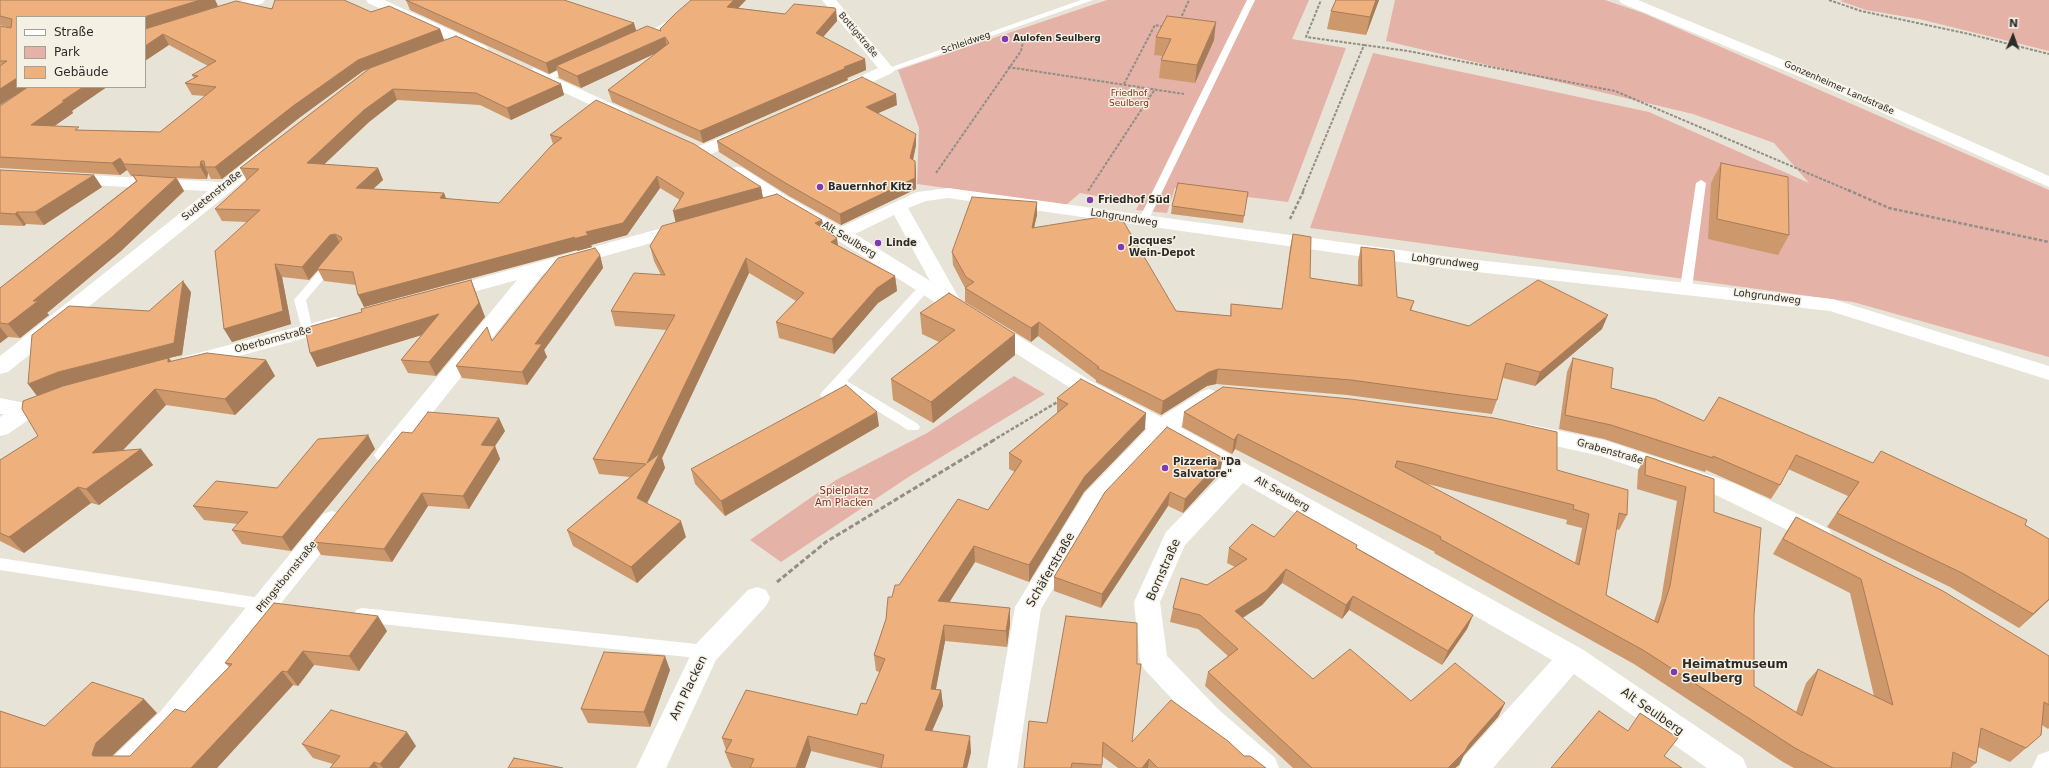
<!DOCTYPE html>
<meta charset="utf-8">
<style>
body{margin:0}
#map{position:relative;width:2049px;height:768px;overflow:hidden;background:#e8e3d7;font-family:"DejaVu Sans",sans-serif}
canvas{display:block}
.legend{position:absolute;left:16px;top:16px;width:130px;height:72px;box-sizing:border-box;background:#f5f0e4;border:1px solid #a5a198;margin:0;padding:5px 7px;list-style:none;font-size:12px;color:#2d2b27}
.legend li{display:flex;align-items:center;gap:8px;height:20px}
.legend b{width:20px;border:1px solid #a5a198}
.north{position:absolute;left:1993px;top:16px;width:40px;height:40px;-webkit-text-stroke:3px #f5f0e4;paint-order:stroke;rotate:2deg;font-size:11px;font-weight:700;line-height:16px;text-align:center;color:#2d2b27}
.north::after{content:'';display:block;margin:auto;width:14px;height:18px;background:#2d2b27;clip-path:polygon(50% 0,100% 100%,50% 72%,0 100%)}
</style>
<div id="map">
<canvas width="2049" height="768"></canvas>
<ul class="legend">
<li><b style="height:5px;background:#fff"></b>Straße</li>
<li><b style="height:11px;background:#e5b2a7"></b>Park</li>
<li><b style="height:11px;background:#eeb17e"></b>Gebäude</li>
</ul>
<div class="north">N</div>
</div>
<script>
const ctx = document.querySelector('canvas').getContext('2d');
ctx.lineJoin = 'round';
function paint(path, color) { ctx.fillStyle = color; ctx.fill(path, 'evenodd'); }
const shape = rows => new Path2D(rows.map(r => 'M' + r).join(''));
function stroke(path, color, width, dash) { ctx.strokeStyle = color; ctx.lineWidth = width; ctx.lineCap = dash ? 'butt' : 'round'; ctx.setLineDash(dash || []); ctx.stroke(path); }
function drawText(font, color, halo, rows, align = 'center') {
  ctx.font = font + ' "DejaVu Sans",sans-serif'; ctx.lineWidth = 3; ctx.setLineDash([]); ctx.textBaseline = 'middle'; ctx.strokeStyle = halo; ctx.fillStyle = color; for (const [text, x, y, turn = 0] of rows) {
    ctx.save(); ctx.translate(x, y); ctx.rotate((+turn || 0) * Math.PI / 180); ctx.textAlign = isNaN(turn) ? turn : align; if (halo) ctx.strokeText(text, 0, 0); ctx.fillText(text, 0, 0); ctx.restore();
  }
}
const green = shape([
 [1107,0,1309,0,1292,39,1346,48,1288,202,1175,188,1167,213,1136,210,1139,204,1080,193,1066,205,917,184,919,128,898,70],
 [1395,0,1605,0,1643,13,2049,190,2049,357,1853,302,1310,228,1373,53,1649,112,1809,183,1774,143,1693,114,1386,41],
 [1844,0,2049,0,2049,51,1919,19,1866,10,1840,1],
 [1014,376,1045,394,910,476,781,562,750,540,836,480,927,433]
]);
const pathFar2 = shape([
 [1829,0,1861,11,1969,34,2049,54],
 [1180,20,1189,0],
 [1364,45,1408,51,1615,91,1850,191],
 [1008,67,1184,94],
 [1124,84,1155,25,1164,27],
 [936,173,1021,51,1023,42],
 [1088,191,1155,89],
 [1303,191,1364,45,1306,37,1321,0]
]);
const pathFar1 = shape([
 [1848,190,1889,208,2049,242],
 [1290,219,1304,190],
 [992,441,1059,401]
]);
const path = shape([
 [777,582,826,542,994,440]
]);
const service = shape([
 [695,0,704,0,680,22,644,39,638,39,637,37,674,18,695,0],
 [1081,0,1093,0,890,72,887,73,883,70,1081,0],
 [1247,0,1255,0,1148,221,1143,224,1139,223,1138,221,1247,0],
 [573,63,576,64,576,68,549,81,546,82,541,79,573,63],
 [1701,180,1706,183,1692,288,1686,292,1680,288,1696,183,1701,180],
 [332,259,338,262,306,300,313,331,311,334,303,334,294,300,328,260,332,259],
 [925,283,929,284,931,287,929,290,847,381,918,424,920,427,918,430,908,430,841,388,832,398,822,398,820,395,822,392,921,284,925,283],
 [0,558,267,599,273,600,275,605,273,610,267,611,0,570,0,558],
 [362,608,706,645,712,647,714,652,712,657,706,659,362,622,356,620,354,615,356,610,362,608]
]);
const minor = shape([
 [244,0,265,0,263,3,219,16,214,15,212,12,214,9,244,0],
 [366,0,384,0,486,46,488,49,486,52,476,52,368,3,366,0],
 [822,0,836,0,892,67,895,70,892,73,846,94,834,94,832,91,834,88,878,68,822,0],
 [534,68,628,111,630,114,628,117,622,119,616,117,529,76,526,73,529,70,534,68],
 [744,128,750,130,752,133,750,136,709,155,703,156,697,155,695,151,697,147,744,128],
 [265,150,271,151,273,155,271,159,8,372,0,374,0,356,208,191,68,184,62,183,59,179,62,175,68,174,221,182,259,151,265,150],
 [737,167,743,168,788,197,841,227,917,192,948,188,1450,257,1832,299,2049,366,2049,380,1830,311,1450,269,948,198,926,201,908,208,960,300,1091,381,1161,417,1201,392,1209,389,1217,392,1220,397,1217,402,1180,427,1582,649,1743,758,1747,768,1707,768,1574,674,1493,768,1459,768,1463,758,1552,660,1243,483,1185,545,1160,602,1167,656,1219,710,1275,758,1279,768,1242,768,1199,728,1144,669,1140,661,1134,602,1166,532,1224,473,1165,439,1103,505,1041,609,1017,768,987,768,1015,607,1085,493,1147,429,1075,391,834,238,776,205,731,176,728,172,731,168,737,167],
 [894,215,930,281,855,234,894,215],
 [684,222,691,224,693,228,691,232,544,273,394,461,386,463,378,461,374,455,378,449,517,280,444,300,437,298,434,294,437,290,684,222],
 [335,317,342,318,345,323,342,328,191,369,183,367,180,362,183,357,335,317],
 [52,393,60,396,63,401,60,406,34,416,8,434,0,436,0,417,4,414,0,414,0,398,25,403,52,393],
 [1527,424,1604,440,1736,484,1829,529,1833,536,1829,543,1820,546,1718,496,1601,456,1519,438,1515,432,1519,426,1527,424],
 [332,511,341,514,345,521,341,528,180,730,144,768,108,768,112,758,160,712,323,514,332,511],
 [757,587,766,590,770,598,766,606,716,660,666,768,636,768,696,644,748,590,757,587],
 [2049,751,2049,768,2032,768,2038,755,2049,751]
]);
const tertiary = shape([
 [1619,0,1638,0,1837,82,2049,176,2049,187,1827,88,1621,3,1619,0]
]);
const wall = shape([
 [0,0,215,0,218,6,371,12,440,29,444,40,561,84,564,95,511,120,480,105,397,100,369,122,324,164,378,168,383,180,373,189,444,193,446,199,499,203,553,144,550,135,596,100,761,187,763,198,822,220,824,229,838,246,895,276,897,291,878,303,834,354,779,338,776,322,796,301,749,273,662,458,665,468,647,503,686,537,637,583,573,546,567,530,630,477,599,474,593,459,667,330,615,326,611,311,661,275,654,261,650,246,676,222,680,200,660,188,627,235,591,245,592,247,577,251,577,250,364,307,356,285,324,281,318,270,309,280,282,277,291,324,232,342,224,329,247,222,222,221,215,209,247,181,240,168,370,68,363,71,299,118,222,179,211,179,208,173,207,179,197,179,177,178,184,191,121,251,47,313,49,315,20,338,8,337,0,343,0,288,136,181,133,176,131,176,127,170,120,175,0,168,0,106,72,111,73,113,54,126,80,130,160,132,205,96,192,95,185,83,194,78,192,75,208,66,169,45,17,17,17,87,28,87,0,105,0,26,11,28,0,25],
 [406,0,636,31,661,31,660,29,738,8,785,14,836,10,837,21,823,37,865,59,866,70,847,78,848,80,703,143,612,102,608,90,656,53,581,88,559,78,557,70,549,74,410,10],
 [1336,0,1379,0,1366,35,1327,29,1331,11],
 [1156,37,1214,40,1195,83,1159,78,1161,60,1163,56,1154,55],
 [897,105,878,113,916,145,913,160,915,161,916,172,916,189,841,225,789,196,719,152,717,141],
 [1721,163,1789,235,1778,255,1708,239,1711,183],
 [0,170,102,187,44,225,26,224,24,226,0,225],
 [1248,192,1243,223,1171,214,1172,206],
 [1037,202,1037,215,1034,227,1176,311,1230,316,1231,304,1282,309,1290,248,1293,234,1310,278,1358,285,1358,261,1361,247,1397,297,1414,301,1411,311,1469,326,1602,329,1535,386,1503,378,1497,400,1492,414,1347,395,1216,384,1207,386,1161,415,1096,382,1096,380,1038,336,1031,342,965,302,965,288,953,265,952,252],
 [600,255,603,268,544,350,547,357,527,385,462,378,456,366,493,341],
 [471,280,476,293,485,317,436,376,408,373,401,360,421,335,317,367,310,353],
 [191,292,182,355,169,358,171,361,266,360,275,376,235,415,166,405,122,451,141,449,153,465,99,505,91,503,24,553,0,541,0,460,38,436,37,396,149,311],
 [920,313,1015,355,933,423,893,400,891,379,939,342,922,334],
 [1573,358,1611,388,1704,421,1872,463,2025,525,2049,539,2049,600,2019,628,1950,587,1827,527,1848,496,1788,469,1780,485,1771,499,1706,470,1705,472,1604,439,1559,429,1567,372],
 [1057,398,1145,429,1084,492,1029,582,975,562,949,602,1010,608,1010,624,1007,647,945,641,936,689,941,690,943,706,932,731,971,752,967,768,879,768,811,751,805,768,733,768,731,767,725,752,726,750,722,738,857,715,866,704,880,672,876,671,874,655,886,619,892,597,899,585,988,510,1015,472,1009,469,1009,453,1057,413],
 [1184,412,1557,470,1627,515,1619,530,1616,529,1606,595,1654,621,1661,600,1677,501,1637,489,1638,470,1646,456,1714,479,1714,512,1754,615,1754,686,1796,712,1806,683,1818,669,1874,696,1850,593,1773,554,1786,532,1796,517,2049,656,2049,728,2048,729,2042,725,2041,735,2010,762,1978,747,1976,763,1970,768,1794,768,1783,762,1634,664,1434,553,1435,552,1235,449,1232,454,1182,427],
 [1424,483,1567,520,1566,524,1582,528,1575,563],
 [879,426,725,516,695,484,691,469],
 [505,431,495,446,500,459,469,509,428,506,392,562,321,555,313,542],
 [368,435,375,449,291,551,242,544,232,530,238,524,204,520,193,506,277,488],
 [1220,473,1183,513,1168,506,1101,608,1054,591,1054,577,1105,492],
 [1274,537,1357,548,1473,615,1467,629,1442,665,1349,610,1342,619,1282,583,1262,605,1242,618,1313,679,1411,701,1505,703,1498,717,1464,755,1459,765,1455,768,1293,768,1205,686,1208,672,1228,656,1198,629,1170,622,1173,608,1235,567,1227,563,1229,548],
 [387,631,359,671,314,665,298,686,293,685,217,768,0,768,45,726,157,713,112,756,130,756,185,712,229,667,225,663],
 [670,670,650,727,588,723,581,709],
 [1029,721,1132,742,1244,756,1266,768,1118,768,1102,756,1102,768,1024,768],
 [302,744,416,746,399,768,330,768,333,764,313,758]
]);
const shadedWall = shape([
 [200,0,215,0,218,6,145,29,145,17],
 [734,0,746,0,729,18,727,7],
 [1376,0,1379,0,1366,35,1370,17],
 [836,10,837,21,817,44,816,33],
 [1216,22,1214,40,1195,83,1197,65],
 [634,23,637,33,556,66,557,70,549,74,546,63],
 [440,29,444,40,363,71,299,118,222,179,215,167,293,106,358,60],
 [163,34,169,45,145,61,145,46],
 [665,37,667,48,581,88,577,76],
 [865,59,866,70,847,78,848,80,703,143,700,131,844,67],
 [17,78,17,87,28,87,0,105,0,89],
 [561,84,564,95,511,120,507,108],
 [83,87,107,87,72,111,73,113,39,137,31,125,62,101],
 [393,89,397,100,369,122,313,175,307,163,364,110],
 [896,94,897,105,867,118,866,107],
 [916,134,916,145,911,169,910,158],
 [120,158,127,170,120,175,112,163],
 [201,161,208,173,207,179,200,167],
 [915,161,916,172,916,189,841,225,840,214],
 [378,168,383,180,361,200,356,188],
 [94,175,102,187,44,225,35,212],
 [657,176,660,188,627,235,591,245,592,247,577,251,577,250,364,307,358,295,586,232],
 [176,178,184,191,121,251,47,313,49,315,20,338,8,324,33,301],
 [761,187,763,199,676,224,673,211],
 [444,193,449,206,440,198],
 [1037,202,1037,215,1031,241,1032,228],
 [17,212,26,224,24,226,15,214],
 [822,220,825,234,815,223],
 [335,234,342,247,317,269,318,270,309,280,302,267,330,235],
 [837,238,839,253,831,242],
 [600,255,603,268,544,350,547,357,527,385,522,372,535,344],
 [746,258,749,273,662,458,665,468,642,513,637,498,647,463],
 [275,264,282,277,291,324,232,342,224,329],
 [895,276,897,291,878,303,834,354,832,339,877,288],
 [471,280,476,293,485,317,436,376,429,362],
 [183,281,191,292,182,355,169,358,179,373,37,396,28,384,58,372,174,343],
 [439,314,445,328,317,367,310,353],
 [1608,315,1602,329,1535,386,1540,372],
 [1039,322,1038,336,1031,342,1031,328],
 [0,327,8,337,0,343],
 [1015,334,1015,355,933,423,931,402],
 [266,360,275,376,235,415,225,399],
 [1218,369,1216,384,1207,386,1161,415,1163,401,1209,372],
 [155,389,166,405,105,469,92,453],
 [877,412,879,426,725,516,721,501],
 [1146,413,1145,429,1084,492,1029,582,1029,565,1085,476],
 [499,418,505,431,495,446,500,459,469,509,463,496,481,445],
 [1238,434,1235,449,1232,454,1234,440],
 [368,435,375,449,291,551,282,537],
 [141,449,153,465,99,505,86,489],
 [1223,458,1220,473,1183,513,1185,499],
 [78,487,91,503,24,553,9,537],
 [1170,492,1168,506,1101,608,1102,594],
 [422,493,428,506,392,562,384,549],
 [681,521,686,537,637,583,631,567],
 [974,546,975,562,940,617,938,601],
 [1286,569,1282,583,1262,605,1232,625,1235,611],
 [1353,596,1349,610,1342,619,1346,605],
 [2049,599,2049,600,2019,628,2033,614],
 [1010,608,1010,624,1007,647,1006,631],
 [1473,615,1467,629,1442,665,1448,651],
 [378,616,387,631,359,671,349,656],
 [944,625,945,641,933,704,931,689],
 [303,651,314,665,298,686,287,672],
 [665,656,670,670,650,727,644,712],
 [282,671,293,685,217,768,191,768],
 [941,690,943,706,926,745,925,730],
 [144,699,157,713,111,757,93,756,92,754,96,743],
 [1505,703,1498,717,1464,755,1459,765,1455,768,1448,768,1469,744],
 [407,732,416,746,399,768,383,768,380,764],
 [808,736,811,751,805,768,796,768],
 [970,736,971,752,967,768,963,768],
 [1149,759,1148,768,1142,768],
 [374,762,378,768,369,768]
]);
const building = shape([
 [0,0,200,0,144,17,17,17,17,78,0,89,0,66,7,61,0,61,0,26,11,28,12,19,0,16,0,0],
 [275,0,344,0,371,12,389,6,440,29,358,60,293,106,215,167,205,167,204,161,201,161,200,167,190,167,124,164,120,158,112,163,0,157,0,106,28,87,83,87,62,101,65,101,31,125,79,127,75,130,160,132,216,87,185,83,198,76,192,75,216,61,163,34,145,46,145,29,236,1,272,9,275,0],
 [406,0,564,0,634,23,546,63,406,0],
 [691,0,734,0,727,7,785,14,794,4,835,8,836,10,816,33,865,59,844,67,846,68,700,131,608,90,669,43,665,37,577,76,556,66,647,26,661,31,660,29,675,14,691,0],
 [1336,0,1376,0,1370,17,1331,11,1336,0],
 [1167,16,1216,22,1197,65,1161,60,1171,39,1156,37,1167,16],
 [456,36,561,84,507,108,476,93,393,89,364,110,307,163,378,168,356,188,444,193,440,198,499,203,551,146,562,138,550,135,596,100,694,144,761,187,673,211,684,193,657,176,623,223,586,232,588,235,573,239,575,237,358,295,353,272,317,269,342,239,341,237,335,234,330,235,302,267,275,264,283,311,224,329,215,251,260,210,215,209,259,169,240,168,370,68,456,36],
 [862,77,896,94,866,107,916,134,910,158,915,161,915,178,840,214,787,184,717,141,862,77],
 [1721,163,1788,177,1789,235,1717,219,1721,163],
 [0,170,94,175,35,212,17,212,15,214,0,213,0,170],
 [133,175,176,178,112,237,33,301,38,301,8,324,0,323,0,288,137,181,133,175],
 [1178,183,1248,192,1244,216,1172,206,1178,183],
 [777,194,822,220,815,223,837,238,831,242,895,276,877,288,832,339,776,322,804,293,746,258,647,463,660,453,637,498,681,521,631,567,567,530,646,464,593,459,675,315,611,311,634,273,665,275,650,246,662,226,777,194],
 [972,197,1037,202,1032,228,1119,214,1176,311,1231,316,1231,304,1282,309,1293,234,1311,237,1310,278,1362,286,1361,247,1394,251,1397,297,1414,301,1410,310,1469,326,1538,280,1608,315,1540,372,1506,363,1497,400,1351,380,1218,369,1209,372,1163,401,1097,368,1099,367,1039,322,1031,328,965,288,974,282,966,277,952,252,972,197],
 [595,248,600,255,535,344,542,344,522,372,456,366,487,327,492,341,558,258,595,248],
 [471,280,479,303,429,362,401,360,439,314,310,353,305,328,362,312,361,309,471,280],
 [183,281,174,343,58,372,28,384,32,335,69,306,149,311,183,281],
 [949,293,1015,334,931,402,891,379,955,330,920,313,949,293],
 [207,353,266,360,225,399,155,389,92,453,141,449,86,489,78,487,9,537,0,533,0,460,38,436,22,409,23,401,63,386,168,358,168,362,207,353],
 [1573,358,1613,368,1611,388,1655,399,1704,421,1719,397,1873,463,1881,451,2027,520,2025,525,2049,539,2049,599,2033,614,1962,573,1837,513,1859,482,1796,455,1780,485,1713,456,1713,458,1611,425,1565,415,1573,358],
 [1081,379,1146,413,1085,476,1029,565,974,546,938,601,1010,608,1006,631,944,625,931,689,941,690,925,730,970,736,963,768,881,768,884,755,808,736,796,768,750,768,754,759,725,752,732,740,722,738,746,690,857,715,861,703,866,704,885,659,874,655,886,619,888,597,892,597,895,585,899,585,958,499,988,510,1022,461,1009,453,1068,404,1057,398,1081,379],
 [846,385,877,412,721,501,691,469,846,385],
 [1223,387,1351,399,1494,418,1557,432,1557,470,1628,490,1627,515,1619,513,1606,595,1658,623,1670,586,1686,487,1645,475,1646,456,1714,479,1714,512,1761,528,1754,615,1754,686,1802,716,1818,669,1893,705,1861,579,1783,539,1796,517,1943,591,2049,656,2049,705,2044,702,2041,735,2026,748,1981,728,1976,763,1953,752,1951,768,1833,768,1795,748,1643,650,1440,539,1441,537,1238,434,1234,440,1184,412,1223,387],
 [1397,461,1414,464,1574,505,1573,509,1589,514,1579,565,1395,467,1397,461],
 [428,412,499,418,481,445,495,446,463,496,422,493,384,549,313,542,402,432,412,433,428,412],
 [1167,427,1223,458,1185,499,1170,492,1102,594,1054,577,1105,492,1167,427],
 [368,435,282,537,232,530,248,512,193,506,216,481,277,488,318,439,368,435],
 [1297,511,1357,545,1356,548,1473,615,1448,651,1353,596,1346,605,1286,569,1266,591,1235,611,1313,679,1350,649,1411,701,1455,663,1505,703,1469,744,1465,751,1448,768,1312,768,1208,672,1238,649,1200,615,1173,608,1181,578,1207,585,1247,559,1229,548,1252,524,1274,537,1297,511],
 [274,603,378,616,349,656,303,651,287,672,282,671,191,768,0,768,0,711,45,726,92,682,144,699,96,743,92,754,93,756,130,756,175,709,185,712,232,664,225,663,274,603],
 [1066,616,1137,623,1137,664,1141,664,1132,742,1171,700,1228,741,1244,756,1250,756,1266,768,1158,768,1149,759,1142,768,1137,768,1103,742,1102,765,1072,763,1071,768,1024,768,1029,721,1047,723,1066,616],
 [604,652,665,656,644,712,581,709,604,652],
 [331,710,407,732,380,764,374,762,369,768,330,768,340,756,302,744,331,710],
 [1599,711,1628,731,1640,713,1678,738,1664,756,1682,768,1551,768,1599,711],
 [514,758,563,768,508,768,514,758]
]);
const markers = [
 [1005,39,4,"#7f3aad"],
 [820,187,4,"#7f3aad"],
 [1090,200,4,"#7f3aad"],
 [878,243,4,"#7f3aad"],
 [1121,247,4,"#7f3aad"],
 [1165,468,4,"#7f3aad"],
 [1674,672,4,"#7f3aad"]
];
const farStreetnames = [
 ["Bottigstraße",858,35,50],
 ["Schleidweg",966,43,-19],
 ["Gonzenheimer Landstraße",1839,88,24]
];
const farPoinames = [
 ["Aulofen Seulberg",1013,39]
];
const farParknames = [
 ["Friedhof",1129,94],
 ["Seulberg",1129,104]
];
const poiNames = [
 ["Bauernhof Kitz",828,187],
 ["Friedhof Süd",1098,200],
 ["Jacques’",1129,241],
 ["Wein-Depot",1129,253],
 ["Linde",886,243],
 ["Pizzeria \"Da",1173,462],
 ["Salvatore\"",1173,474]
];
const streetNames = [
 ["Sudetenstraße",212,196,-39],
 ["Lohgrundweg",1124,218,9],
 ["Alt Seulberg",849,240,31],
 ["Lohgrundweg",1445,262,7],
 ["Lohgrundweg",1767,297,7],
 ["Oberbornstraße",273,340,-15],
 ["Grabenstraße",1610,452,16],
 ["Alt Seulberg",1282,494,29],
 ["Pfingstbornstraße",287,577,-51]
];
const parkNames = [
 ["Spielplatz",844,491],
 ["Am Placken",844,503]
];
const nearStreetnames = [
 ["Schäferstraße",1051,570,-60],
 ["Bornstraße",1164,570,-66],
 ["Am Placken",689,688,-64],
 ["Alt Seulberg",1652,712,35]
];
const nearPoinames = [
 ["Heimatmuseum",1682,665],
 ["Seulberg",1682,679]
];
paint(green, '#e5b2a7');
stroke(pathFar2, '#918e85', 2, [3, 1.5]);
stroke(pathFar1, '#918e85', 2.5, [3.5, 2]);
stroke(path, '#918e85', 3, [5, 2.5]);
paint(service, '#fff');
paint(minor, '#fff');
paint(tertiary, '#fff');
paint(wall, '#cd986c');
paint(shadedWall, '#a77c58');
paint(building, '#eeb17e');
stroke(building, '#a77c58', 1);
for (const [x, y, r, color] of markers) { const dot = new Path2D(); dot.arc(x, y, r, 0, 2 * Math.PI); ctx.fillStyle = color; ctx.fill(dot); stroke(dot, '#f5f0e4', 1.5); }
drawText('9px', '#2d2b27', '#f5f0e4', farStreetnames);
drawText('bold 9px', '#2d2b27', '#f5f0e4', farPoinames, 'left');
drawText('9px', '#892f1e', '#f5f0e4', farParknames);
drawText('bold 10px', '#2d2b27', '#f5f0e4', poiNames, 'left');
drawText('10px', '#2d2b27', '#f5f0e4', streetNames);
drawText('10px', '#892f1e', '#f5f0e4', parkNames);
drawText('12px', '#2d2b27', '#f5f0e4', nearStreetnames);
drawText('bold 12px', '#2d2b27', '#f5f0e4', nearPoinames, 'left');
</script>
